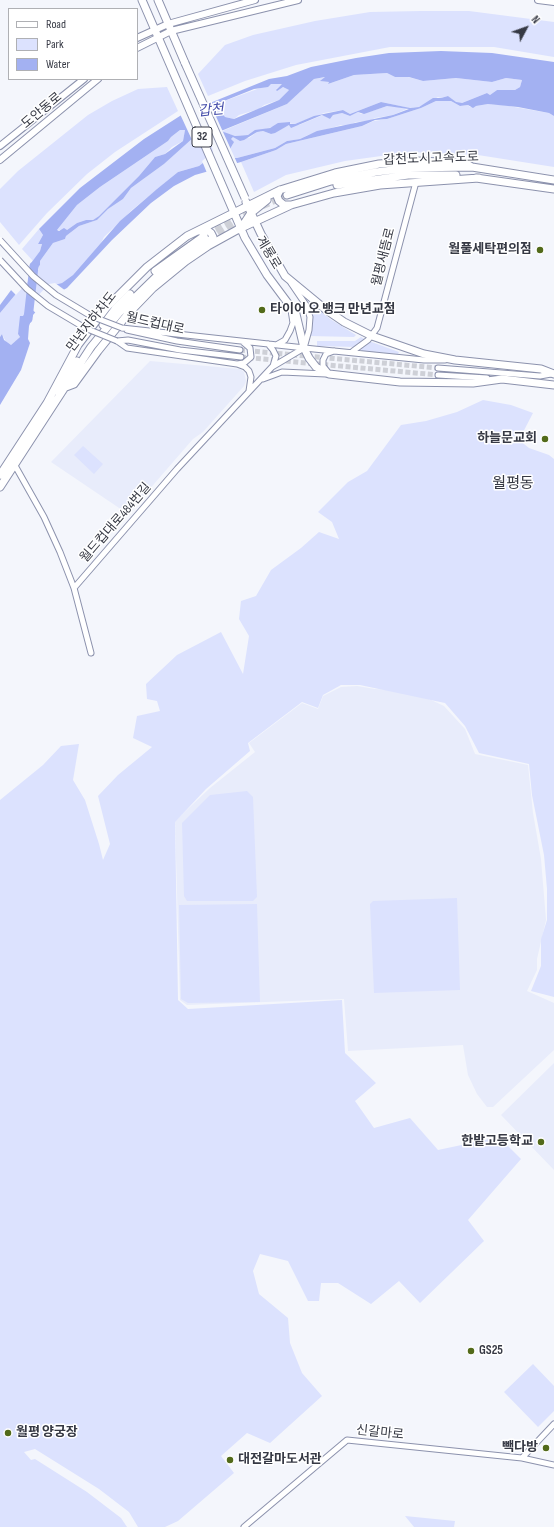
<!DOCTYPE html>
<meta charset="utf-8">
<style>
body{margin:0}
#map{position:relative;width:554px;height:1527px;overflow:hidden;background:#f4f6fc;font-family:"Sofia Sans Condensed",sans-serif}
canvas{display:block}
.legend{position:absolute;left:8px;top:8px;width:130px;height:72px;box-sizing:border-box;background:#fff;border:1px solid #afb0b4;margin:0;padding:5px 7px;list-style:none;font-size:12px;color:#363944}
.legend li{display:flex;align-items:center;gap:8px;height:20px}
.legend b{width:20px;border:1px solid #afb0b4}
.north{position:absolute;left:506px;top:8px;width:40px;height:40px;-webkit-text-stroke:3px #fff;paint-order:stroke;rotate:49deg;font-size:11px;font-weight:700;line-height:16px;text-align:center;color:#363944}
.north::after{content:'';display:block;margin:auto;width:14px;height:18px;background:#363944;clip-path:polygon(50% 0,100% 100%,50% 72%,0 100%)}
</style>
<div id="map">
<canvas width="554" height="1527"></canvas>
<ul class="legend">
<li><b style="height:5px;background:#fff"></b>Road</li>
<li><b style="height:11px;background:#dce2fe"></b>Park</li>
<li><b style="height:11px;background:#a3b1f2"></b>Water</li>
</ul>
<div class="north">N</div>
</div>
<script>
const ctx = document.querySelector('canvas').getContext('2d');
ctx.lineJoin = 'round';
function fill(path, color) { ctx.fillStyle = color; ctx.fill(path, 'evenodd'); }
const toPath = rows => new Path2D(rows.map(r => 'M' + r).join(''));
function strokePath(path, color, width, dash) { ctx.strokeStyle = color; ctx.lineWidth = width; ctx.lineCap = dash ? 'butt' : 'round'; ctx.setLineDash(dash || []); ctx.stroke(path); }
function label(font, color, halo, rows, align = 'center') {
  ctx.font = font + ' "Sofia Sans Condensed","Noto Sans KR",sans-serif'; ctx.lineWidth = 3; ctx.setLineDash([]); ctx.textBaseline = 'middle'; ctx.strokeStyle = halo; ctx.fillStyle = color; for (const [text, x, y, turn = 0] of rows) {
    ctx.save(); ctx.translate(x, y); ctx.rotate((+turn || 0) * Math.PI / 180); ctx.textAlign = isNaN(turn) ? turn : align; if (halo) ctx.strokeText(text, 0, 0); ctx.fillText(text, 0, 0); ctx.restore();
  }
}
const built = toPath([
 [150,361,240,369,244,372,246,381,244,386,203,432,193,439,128,514,51,462],
 [357,686,375,689,412,691,444,706,465,729,475,754,528,765,533,813,541,859,546,920,537,959,537,970,527,991,554,1003,554,1050,493,1107,487,1107,477,1094,468,1075,463,1045,348,1051,344,999,187,1005,180,1000,175,821,210,788,255,752,249,743,302,703,318,709,323,696,341,687],
 [554,1063,554,1170,501,1115]
]);
const green = toPath([
 [421,11,469,11,554,22,554,57,494,47,390,47,296,65,245,81,208,96,198,74,225,45,253,35,315,21,370,12],
 [387,73,395,77,408,77,423,81,456,78,492,82,506,78,522,80,520,87,515,90,497,90,490,95,487,93,462,103,456,103,448,96,441,98,438,97,419,107,409,108,381,102,350,114,343,110,324,113,295,124,284,123,248,135,235,136,220,132,287,104,314,79,326,77,321,81,329,82,328,84,354,75],
 [271,84,283,84,276,89,283,87,289,90,279,100,264,105,259,109,239,115,234,119,225,117,215,112,215,109,219,103],
 [167,87,178,111,115,152,87,174,47,213,19,245,0,222,0,189,18,171,88,115,112,101,138,89],
 [436,101,451,101,460,106,468,105,470,107,488,104,503,105,549,113,554,116,554,167,478,155,410,152,345,161,286,175,254,192,241,162,276,150,286,144,362,126,374,121,387,119,421,108],
 [387,106,409,108,393,115,375,118,369,121,356,122,347,126,341,125,308,135,300,139,287,141,275,148,237,158,232,158,229,151,233,144,231,139,233,137,249,138,257,132,263,131,271,134,289,125,299,125,323,115,330,119,333,115,342,113,350,116,358,112,361,114,372,111],
 [180,130,185,130,183,141,172,147,165,154,155,157,139,176,99,216,93,220,86,220,77,223,67,230,57,230,77,205,100,187,168,141,171,137],
 [208,135,213,141,216,152,199,166,178,172,132,210,104,237,101,243,73,275,62,283,50,286,23,316,18,334,20,337,11,345,7,344,2,334,0,337,0,313,40,265,40,261,53,243,65,239,66,236,79,226,97,220,108,209,123,199,131,188,164,164,189,140,195,136],
 [39,229,43,235,38,244,42,244,40,251,33,261,22,249],
 [310,303,330,319,356,335,354,337,309,336,312,316,309,305],
 [361,337,366,340,356,347,317,346,317,341,355,341],
 [369,341,399,352,398,354,362,351,361,349],
 [483,400,511,405,533,413,519,440,529,448,549,455,554,459,554,997,531,991,541,966,541,939,547,920,547,889,544,855,532,795,529,764,479,753,465,726,445,703,360,685,341,685,323,695,318,708,302,702,248,743,250,751,206,789,175,822,178,1000,188,1009,342,1000,345,1053,376,1083,355,1101,374,1128,410,1118,438,1150,499,1137,521,1159,468,1220,484,1241,420,1303,399,1281,371,1304,338,1283,321,1283,319,1301,308,1301,288,1261,260,1254,253,1271,259,1294,288,1318,290,1343,302,1373,322,1396,270,1443,247,1433,221,1456,234,1473,178,1521,165,1527,138,1527,129,1512,99,1489,35,1449,24,1452,31,1460,35,1459,87,1492,121,1518,127,1527,0,1527,0,800,43,765,61,746,79,744,73,780,85,800,99,844,103,860,110,844,98,796,118,775,152,747,133,738,137,716,160,711,157,701,147,699,146,684,177,655,221,632,243,674,249,636,239,619,241,601,256,596,271,570,301,548,319,532,339,539,332,522,318,512,348,482,367,471,401,425,426,421,457,412],
 [83,446,103,464,94,474,74,455],
 [247,791,253,797,257,897,253,901,187,901,184,896,182,823,210,795],
 [457,898,460,990,374,993,370,904,373,901],
 [257,904,260,1002,188,1003,181,999,179,905],
 [533,1364,554,1386,554,1411,538,1427,504,1392],
 [405,1516,455,1521,454,1527,414,1527]
]);
const water = toPath([
 [441,51,492,53,554,62,554,116,549,113,518,107,488,104,476,106,473,108,468,105,460,106,451,101,436,101,421,108,387,119,375,120,362,126,286,144,276,150,241,162,195,175,174,186,151,203,112,240,67,288,47,299,33,315,29,326,28,339,30,343,21,370,0,405,0,337,2,334,4,340,11,345,20,337,18,334,20,316,23,316,27,309,50,286,62,283,73,275,120,221,157,189,178,172,199,166,216,153,213,141,208,135,195,136,164,164,131,188,123,199,108,209,97,220,79,226,66,236,65,239,53,243,40,261,40,265,0,313,0,305,40,251,42,244,38,244,43,235,39,229,80,188,144,139,183,114,269,79,287,76,311,67,356,58,389,53],
 [387,73,395,77,409,77,423,81,456,78,492,82,506,78,522,80,520,87,515,90,497,90,490,95,487,93,462,103,456,102,448,96,441,98,433,98,419,107,410,108,381,102,350,114,343,110,314,116,295,124,290,124,290,122,278,123,270,128,255,130,248,135,235,136,221,131,287,104,314,79,325,77,320,81,329,82,328,84,354,75],
 [271,84,282,84,276,90,277,91,283,87,289,90,279,100,234,119,225,117,221,112,215,112,215,109,219,103,254,89,268,87],
 [387,106,409,109,393,115,317,131,300,139,287,141,275,148,237,158,232,158,229,151,234,142,231,139,233,137,240,141,244,140,257,132,263,131,271,134,275,133,289,125,291,128,322,115,330,119,333,115,342,113,350,116,358,112,364,114],
 [180,130,185,130,183,141,165,154,155,157,139,176,99,216,93,220,86,220,77,223,67,230,64,228,59,231,57,230,77,205,100,187,168,141,171,137]
]);
const pier = toPath([
 [209,101,238,165,207,173,202,161,213,152,211,142,207,137,195,138,192,140,180,114],
 [30,261,39,269,16,295,10,289],
 [55,283,66,291,48,301,37,314,28,306,49,284]
]);
const river = toPath([
 [28,319,34,266]
]);
const tertiaryTunnel = toPath([
 [240,350,438,368],
 [241,357,438,375]
]);
const primaryTunnel = toPath([
 [206,234,257,208,287,195],
 [209,239,243,220]
]);
const tertiary = toPath([
 [122,328,314,349,424,360,445,360],
 [127,330,177,341,240,350],
 [117,341,127,348,237,364,244,363,251,357,250,348,243,342],
 [117,341,128,340,180,350,241,357],
 [268,344,273,350,276,356,273,366],
 [278,344,285,340,290,331,293,323,291,310],
 [353,351,368,340,377,328,416,182],
 [237,364,245,367,249,371,251,377,249,391],
 [438,368,540,376,551,374],
 [327,371,323,366,323,360,326,354,334,351],
 [438,375,487,378],
 [263,379,282,372,326,374],
 [13,462,44,517,60,552,74,588,91,653],
 [74,588,177,469,272,367,304,348,309,330,310,317,306,305,291,283],
 [522,1458,554,1424],
 [244,1527,347,1440,522,1458,554,1465]
]);
const secondary = toPath([
 [538,0,554,2],
 [137,38,168,24,255,0],
 [137,48,171,31,298,0],
 [0,146,84,79],
 [0,160,98,79]
]);
const primary = toPath([
 [142,0,245,238,267,275,296,314,304,348,309,358,316,367,329,374,400,382,473,383,502,379,554,385],
 [158,0,185,63],
 [476,178,554,189],
 [337,185,408,175,456,175],
 [280,190,277,196,279,201,284,205,291,205],
 [287,195,331,181,376,172,409,168,472,167,554,180],
 [246,202,261,234,285,276,325,309,344,322,372,336,424,354,455,360,541,369,554,374],
 [241,228,251,213,267,200],
 [199,231,207,230,211,233,213,237,208,245],
 [155,271,204,236],
 [103,325,115,309,130,294],
 [66,387,74,384,98,351,127,315,153,288,186,261,208,246,237,230,291,205,334,193,380,185,479,178],
 [57,391,77,361],
 [0,475,47,403,78,345,107,307,147,267,187,236,280,190,335,173,379,164,417,161,465,163,472,167],
 [0,487,91,347,119,313,159,274,207,240]
]);
const tertiaryBridge = toPath([
 [0,240,33,276,56,295,91,316,122,328],
 [0,260,27,289,48,306,85,328,117,341]
]);
const primaryBridge = toPath([
 [185,63,245,198]
]);
const markers = [
 [540,250,4,"#526a1a"],
 [262,310,4,"#526a1a"],
 [545,439,4,"#526a1a"],
 [541,1142,4,"#526a1a"],
 [471,1351,4,"#526a1a"],
 [8,1433,4,"#526a1a"],
 [546,1448,4,"#526a1a"],
 [230,1460,4,"#526a1a"]
];
const shields = [
 [202,137,20]
];
const shieldNames = [
 ["32",202,137]
];
const streetNames = [
 ["도안동로",42,111,-40],
 ["갑천도시고속도로",431,159,-2],
 ["계룡로",268,253,59],
 ["월평새뜸로",384,257,-76],
 ["만년지하차도",92,322,-52],
 ["월드컵대로",155,324,13],
 ["월드컵대로484번길",116,523,-49],
 ["신갈마로",380,1433,6]
];
const poiNames = [
 ["월풀세탁편의점",532,250],
 ["타이어 오 뱅크 만년교점",270,310,"left"],
 ["하늘문교회",537,439],
 ["한밭고등학교",533,1142],
 ["GS25",479,1351,"left"],
 ["월평 양궁장",16,1433,"left"],
 ["빽다방",538,1448],
 ["대전갈마도서관",238,1460,"left"]
];
const waterNames = [
 ["갑천",211,111,-6]
];
const quarterNames = [
 ["월평동",513,484]
];
fill(built, '#e8ecfb');
fill(green, '#dce2fe');
fill(water, '#a3b1f2');
fill(pier, '#f4f6fc');
strokePath(river, '#a3b1f2', 9);
strokePath(tertiaryTunnel, '#ced0d7', 5, [5, 2.5]);
strokePath(primaryTunnel, '#ced0d7', 7, [7, 3.5]);
strokePath(tertiary, '#8c92ad', 7);
strokePath(secondary, '#8c92ad', 8);
strokePath(primary, '#8c92ad', 9);
strokePath(tertiary, '#fff', 5);
strokePath(secondary, '#fff', 6);
strokePath(primary, '#fff', 7);
strokePath(tertiaryBridge, '#8c92ad', 7, []);
strokePath(primaryBridge, '#8c92ad', 9, []);
strokePath(tertiaryBridge, '#fff', 5);
strokePath(primaryBridge, '#fff', 7);
for (const [x, y, r, color] of markers) { const dot = new Path2D(); dot.arc(x, y, r, 0, 2 * Math.PI); ctx.fillStyle = color; ctx.fill(dot); strokePath(dot, '#fff', 1.5); }
for (const [x, y, w] of shields) { const box = new Path2D(); box.roundRect(x - w / 2, y - 10, w, 20, 3); ctx.fillStyle = '#fff'; ctx.fill(box); strokePath(box, '#363944', 1); }
label('bold 12px', '#363944', null, shieldNames);
label('13px', '#363944', '#fff', streetNames);
label('bold 13px', '#363944', '#fff', poiNames, 'right');
label('italic 14px', '#424ba9', '#fff', waterNames);
label('15px', '#363944', '#fff', quarterNames);
</script>
